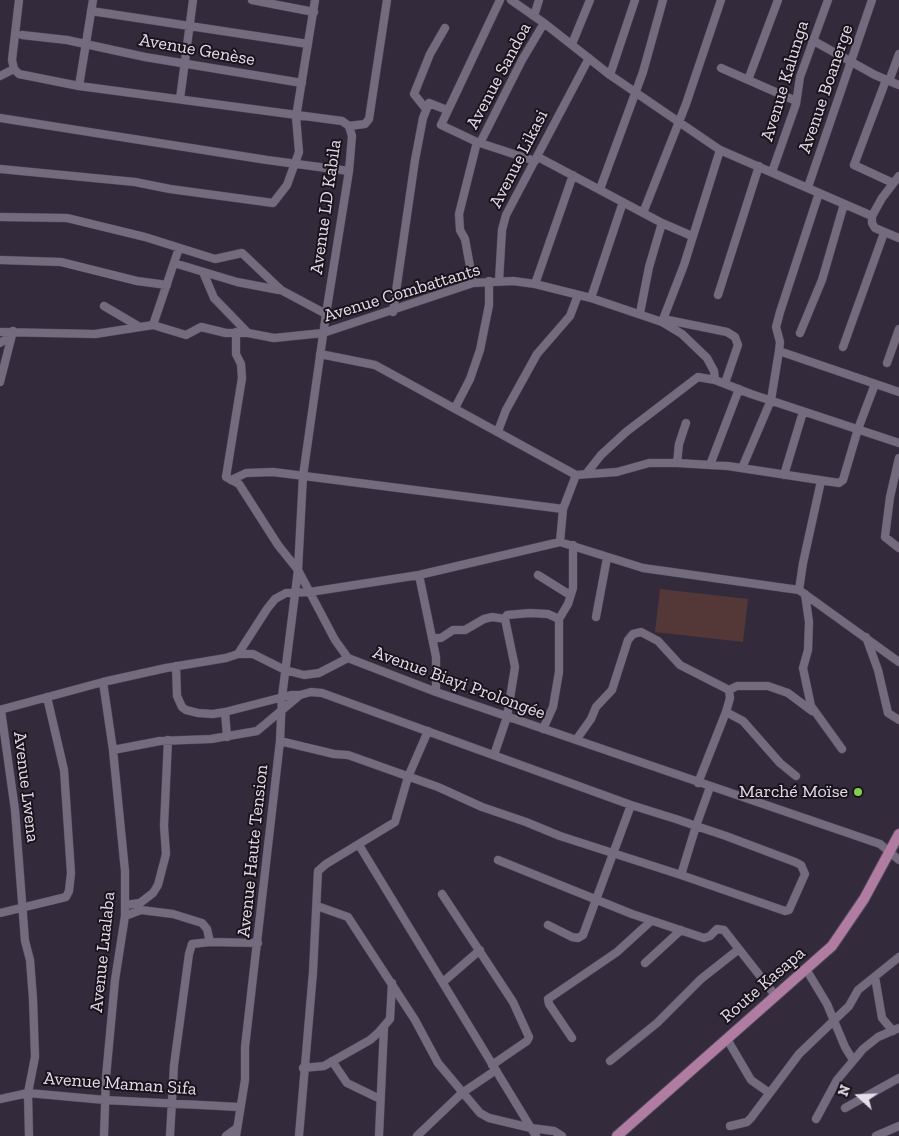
<!DOCTYPE html>
<meta charset="utf-8">
<style>
body{margin:0}
#map{position:relative;width:899px;height:1136px;overflow:hidden;background:#332a3b;font-family:"Zilla Slab",serif}
canvas{display:block}
.north{position:absolute;left:834px;top:1071px;width:50px;height:50px;-webkit-text-stroke:4px #19141c;paint-order:stroke;rotate:290deg;font-size:14px;font-weight:700;line-height:20px;text-align:center;color:#e3dde9}
.north::after{content:'';display:block;margin:auto;width:18px;height:22px;background:#e3dde9;clip-path:polygon(50% 0,100% 100%,50% 72%,0 100%)}
</style>
<div id="map">
<canvas width="899" height="1136"></canvas>
<div class="north">N</div>
</div>
<script>
const ctx = document.querySelector('canvas').getContext('2d');
ctx.lineJoin = 'round';
function fill(path, color) { ctx.fillStyle = color; ctx.fill(path, 'evenodd'); }
const toPath = rows => new Path2D(rows.map(r => 'M' + r).join(''));
function strokePath(path, color, width, dash) { ctx.strokeStyle = color; ctx.lineWidth = width; ctx.lineCap = dash ? 'butt' : 'round'; ctx.setLineDash(dash || []); ctx.stroke(path); }
function label(font, color, halo, rows, align = 'center') {
  ctx.font = font + ' "Zilla Slab",serif'; ctx.lineWidth = 4; ctx.setLineDash([]); ctx.textBaseline = 'middle'; ctx.strokeStyle = halo; ctx.fillStyle = color; for (const [text, x, y, turn = 0] of rows) {
    ctx.save(); ctx.translate(x, y); ctx.rotate((+turn || 0) * Math.PI / 180); ctx.textAlign = isNaN(turn) ? turn : align; if (halo) ctx.strokeText(text, 0, 0); ctx.fillText(text, 0, 0); ctx.restore();
  }
}
const green = toPath([
 [660,589,748,599,743,642,655,632]
]);
const minor = toPath([
 [19,0,12,60,14,69,19,74,79,86,342,121,349,126,352,136,349,171,326,314,303,476,298,570,335,640,348,658,436,692,880,844,899,860],
 [252,0,314,12],
 [500,0,441,125,477,142,535,161],
 [511,0,544,23,610,75,720,150,872,216,872,223,875,228,899,238],
 [91,11,308,44],
 [534,16,539,0],
 [22,35,67,40,145,57,302,83],
 [812,40,875,75,899,85],
 [572,44,590,0],
 [721,68,796,101],
 [610,75,635,0],
 [0,76,14,69],
 [748,80,778,0],
 [886,80,854,165,893,183],
 [889,81,899,54],
 [79,86,93,0],
 [180,99,193,0],
 [426,109,414,94,430,54,445,28],
 [0,118,267,160,349,171],
 [349,126,365,124,369,119,387,0],
 [480,143,522,60,544,23],
 [538,157,662,223,692,236],
 [0,169,135,182,170,189,273,203,287,185,299,152,296,117,315,0],
 [772,172,796,104,800,77,828,0],
 [808,187,872,0],
 [600,189,643,72,663,0],
 [643,213,686,104,721,0],
 [872,216,882,198,899,176],
 [0,217,67,218,145,237,215,259,242,253,281,290,326,314],
 [0,260,61,262,137,281,167,285],
 [174,263,237,282,279,290],
 [203,272,214,298,248,333],
 [499,281,502,230,506,215,589,58],
 [473,283,465,239,460,230,459,214,477,142],
 [535,284,573,175],
 [718,295,759,166],
 [591,298,623,202],
 [104,306,138,326],
 [393,312,415,160,423,118,429,103,447,110],
 [640,313,649,267,662,223],
 [663,319,727,332,735,337,738,345,725,383],
 [662,322,684,265,720,150],
 [153,325,179,248],
 [0,332,95,334,153,325,186,335,201,327,226,333,248,333,274,338,323,333,473,283,513,281,535,284,591,298,662,322,682,334,707,358,714,371,715,380,751,394,899,443],
 [800,333,822,280,844,204],
 [0,343,11,336],
 [843,347,884,233],
 [779,351,899,392],
 [320,354,375,365,576,475,617,472,649,463,677,463,728,466,839,483,843,480,858,429,875,384],
 [887,363,899,329],
 [0,382,13,331],
 [455,408,470,379,480,350,489,305,489,281],
 [498,431,506,410,537,354,570,316,578,295],
 [899,458,890,497,885,537,899,548],
 [677,463,679,444,686,423],
 [710,465,739,389],
 [742,468,771,400,779,351,780,342,776,327,780,312,819,193],
 [586,474,601,455,626,432,698,377,715,380],
 [784,475,803,412],
 [231,480,246,473,273,472,563,509],
 [560,542,563,509,576,475],
 [419,575,436,657,436,692],
 [538,575,570,595],
 [799,590,803,563,821,481],
 [805,594,809,622,808,650,803,668,811,706,842,749],
 [596,617,607,558],
 [866,637,878,670,888,713,899,720],
 [432,638,441,638,453,630,465,630,484,619,492,617,505,619],
 [238,654,267,609,275,599,286,593,310,592,419,575,560,542,643,568,799,590,899,662],
 [176,666,177,696,182,707,186,710,198,713,213,714,225,712],
 [103,682,113,750,125,871,125,916,115,980,106,1077,104,1136],
 [729,690,737,686,768,686,788,693,812,711],
 [0,710,103,682,166,668,226,658,238,654,253,654,285,670,304,675,319,673,348,658],
 [1,710,15,810,25,941,30,960,33,999,35,1057,28,1093,29,1136],
 [726,712,743,721,780,763,796,776],
 [543,729,553,707,559,672,559,619,568,604,573,588,573,545],
 [227,737,225,712,291,695,300,695],
 [576,740,591,719,596,707,612,690,628,640,633,634,641,632,658,641,680,665,729,690,730,698,726,712,698,783],
 [280,741,334,754,348,755,438,787,482,807,526,822,560,836,681,875],
 [113,750,160,741,211,739,257,731,300,695,311,692,322,693,631,805,679,820,696,826,726,836,795,862,801,865,805,874,789,910,785,911,681,875,696,826,710,787],
 [494,755,507,717,515,667,505,619,507,615,530,613,548,614,559,619],
 [359,845,531,1128,554,1131,562,1136],
 [498,860,632,914,704,938,710,936,717,929,724,930,775,995],
 [442,894,513,1002,529,1037,527,1041,492,1065],
 [125,905,140,903,153,893,158,885,166,854,164,826,168,740],
 [317,906,348,917,415,1020,438,1063,480,1113,489,1118,531,1128,536,1136],
 [0,913,66,897,69,891,71,873,64,770,47,697],
 [125,916,141,910,173,914,202,923,207,929,210,942,258,943],
 [548,925,572,937,578,938,583,935,631,805],
 [645,963,681,930],
 [806,969,827,1004,845,1047,853,1060],
 [875,977,882,1018,893,1031],
 [443,982,480,950],
 [572,1038,549,1004,548,999,617,952,651,921],
 [727,1039,751,1080,768,1092],
 [332,1061,347,1083,380,1099],
 [610,1061,657,1023,701,979,739,949],
 [303,1068,324,1066,370,1040,378,1033,390,1019,392,983],
 [0,1099,28,1093,105,1100,239,1107],
 [845,1108,899,1078],
 [816,1119,837,1080,863,1049,878,1037,899,1028],
 [730,1126,747,1122,751,1118,799,1054,849,1006,858,990,899,957],
 [170,1136,174,1065,189,954,192,944,210,942],
 [226,1136,237,1128],
 [236,1136,245,1080,245,1047,280,741,282,697,298,570,278,545,239,484,226,477,242,378,241,364,236,354,236,332],
 [299,1136,313,972,318,871,326,864,395,822,408,777,428,731],
 [379,1136,384,1027],
 [417,1136,462,1093,496,1070],
 [876,1136,899,1126]
]);
const major = toPath([
 [617,1136,832,946,864,899,899,834]
]);
const markers = [
 [858,792,5,"#81d050"]
];
const streetNames = [
 ["Avenue Genèse",197,50,10],
 ["Avenue Sandoa",499,76,-62],
 ["Avenue Kalunga",785,81,-73],
 ["Avenue Boanerge",826,89,-71],
 ["Avenue Likasi",519,159,-63],
 ["Avenue LD Kabila",326,207,-82],
 ["Avenue Combattants",402,293,-17],
 ["Avenue Biayi Prolongée",459,683,20],
 ["Avenue Lwena",26,787,83],
 ["Avenue Haute Tension",253,851,-84],
 ["Avenue Lualaba",103,952,-84],
 ["Route Kasapa",763,985,-41],
 ["Avenue Maman Sifa",120,1084,4]
];
const poiNames = [
 ["Marché Moïse",848,792]
];
fill(green, '#543838');
strokePath(minor, '#4f4756', 9);
strokePath(major, '#4f4756', 12);
strokePath(minor, '#756b7f', 8);
strokePath(major, '#b07ca1', 10);
for (const [x, y, r, color] of markers) { const dot = new Path2D(); dot.arc(x, y, r, 0, 2 * Math.PI); ctx.fillStyle = color; ctx.fill(dot); strokePath(dot, '#19141c', 2); }
label('18px', '#e3dde9', '#19141c', streetNames);
label('18px', '#e3dde9', '#19141c', poiNames, 'right');
</script>
